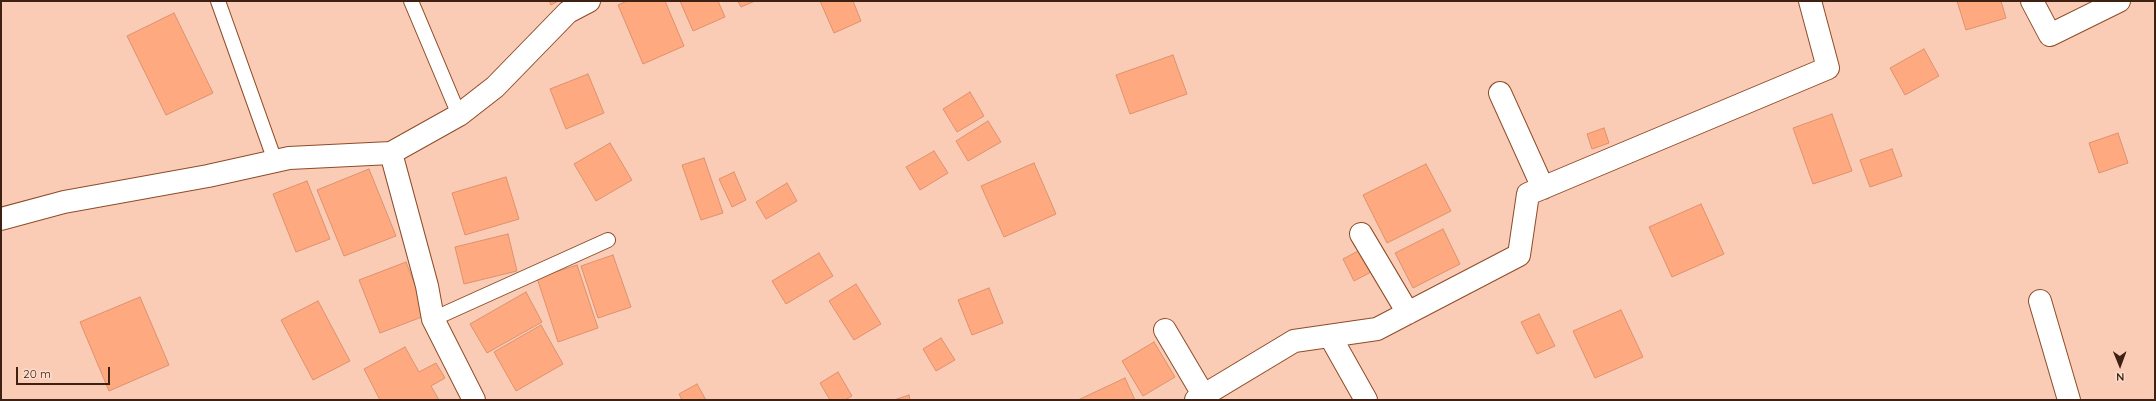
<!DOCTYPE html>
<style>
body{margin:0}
#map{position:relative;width:2156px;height:401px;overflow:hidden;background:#fbccb5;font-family:Quicksand,sans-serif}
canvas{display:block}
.frame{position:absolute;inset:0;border:2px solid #3e2112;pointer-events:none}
.north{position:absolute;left:2100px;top:345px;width:40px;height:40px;-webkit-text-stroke:3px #fdddce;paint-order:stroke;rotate:179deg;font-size:11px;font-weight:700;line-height:16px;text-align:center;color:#3e2112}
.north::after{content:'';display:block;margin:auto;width:14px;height:18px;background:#3e2112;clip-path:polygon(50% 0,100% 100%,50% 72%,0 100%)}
.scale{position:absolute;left:16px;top:367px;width:94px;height:18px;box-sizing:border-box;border:2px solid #3e2112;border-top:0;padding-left:5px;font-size:12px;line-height:14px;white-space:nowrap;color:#3e2112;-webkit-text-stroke:3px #fdddce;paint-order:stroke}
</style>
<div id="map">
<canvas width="2156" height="401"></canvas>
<div class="frame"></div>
<div class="north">N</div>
<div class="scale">20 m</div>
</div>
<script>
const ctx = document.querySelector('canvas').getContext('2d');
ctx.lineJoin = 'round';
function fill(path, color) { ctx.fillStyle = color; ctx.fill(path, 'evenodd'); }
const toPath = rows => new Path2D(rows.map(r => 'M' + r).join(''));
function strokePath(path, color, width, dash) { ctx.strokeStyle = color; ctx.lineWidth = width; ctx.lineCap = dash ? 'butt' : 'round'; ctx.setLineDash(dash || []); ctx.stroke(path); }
const building = toPath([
 [549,1,558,1,551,5,549,1],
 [627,1,665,1,684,46,643,64,618,5,627,1],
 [680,1,718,1,725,17,693,31,680,1],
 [738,1,755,1,741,7,738,1],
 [820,1,853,1,861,21,834,33,820,1],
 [1957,1,2001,1,2006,18,1966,30,1957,1],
 [174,13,213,93,166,115,127,36,174,13],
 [1924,49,1939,76,1905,95,1890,68,1924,49],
 [1173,55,1187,94,1130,114,1116,75,1173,55],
 [588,74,604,113,566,129,550,89,588,74],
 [970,92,984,116,957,132,943,109,970,92],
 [1832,114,1852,171,1813,184,1793,128,1832,114],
 [988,121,1001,142,968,161,956,141,988,121],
 [1604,128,1609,143,1592,149,1587,134,1604,128],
 [2118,133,2128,163,2099,173,2089,143,2118,133],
 [610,143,632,180,596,201,574,164,610,143],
 [1892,149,1902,176,1870,187,1860,160,1892,149],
 [934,151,948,173,920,190,906,167,934,151],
 [704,158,723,213,701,220,682,165,704,158],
 [1034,163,1056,214,1004,237,981,186,1034,163],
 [1426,164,1451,211,1387,243,1363,195,1426,164],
 [369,169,396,236,344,256,317,190,369,169],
 [734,172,746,200,732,207,719,179,734,172],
 [506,177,519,219,465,235,452,193,506,177],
 [307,181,330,239,296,252,273,194,307,181],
 [787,183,797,201,766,219,756,202,787,183],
 [1701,204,1724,254,1672,277,1649,227,1701,204],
 [1443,229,1460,264,1413,288,1395,253,1443,229],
 [508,234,517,271,464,284,455,247,508,234],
 [1360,250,1371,272,1354,281,1343,259,1360,250],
 [819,253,833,276,786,304,772,281,819,253],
 [613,255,631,307,598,318,581,266,613,255],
 [406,262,427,315,380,333,359,280,406,262],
 [577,265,598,328,558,342,537,278,577,265],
 [856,284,881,324,854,340,829,301,856,284],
 [989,288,1003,323,972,335,958,300,989,288],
 [526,292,542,322,487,353,470,324,526,292],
 [140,297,169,365,109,391,80,322,140,297],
 [318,301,350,361,313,380,281,320,318,301],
 [1621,310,1643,357,1595,378,1573,331,1621,310],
 [1539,314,1555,346,1537,354,1521,322,1539,314],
 [541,325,563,364,516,391,494,352,541,325],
 [941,338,955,360,936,371,923,349,941,338],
 [1154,342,1175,377,1143,396,1122,361,1154,342],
 [405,347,419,372,436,363,445,378,431,386,439,400,380,400,364,369,405,347],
 [838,372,852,396,845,400,830,400,820,383,838,372],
 [1125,378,1135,400,1078,400,1125,378],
 [697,384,706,400,682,400,679,394,697,384],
 [909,395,910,400,894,400,909,395]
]);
const service = toPath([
 [218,1,275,161],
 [411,1,459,115],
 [433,319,608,240]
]);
const minor = toPath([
 [2032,1,2050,35,2119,1],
 [1500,93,1543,188],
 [1,219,64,202,208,176,289,158,391,153],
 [1361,234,1408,313],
 [2040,301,2069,400],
 [1165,330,1204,396],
 [1330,336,1366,400],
 [474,400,433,319,427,286,391,153,459,115,495,87,568,12,589,1],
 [1196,400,1294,341,1377,329,1519,255,1528,194,1828,68,1810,1]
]);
fill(building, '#fea97f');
strokePath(building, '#dc926e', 1);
strokePath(service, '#8e4c28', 16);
strokePath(minor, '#8e4c28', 24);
strokePath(service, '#fff', 14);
strokePath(minor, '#fff', 22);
</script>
